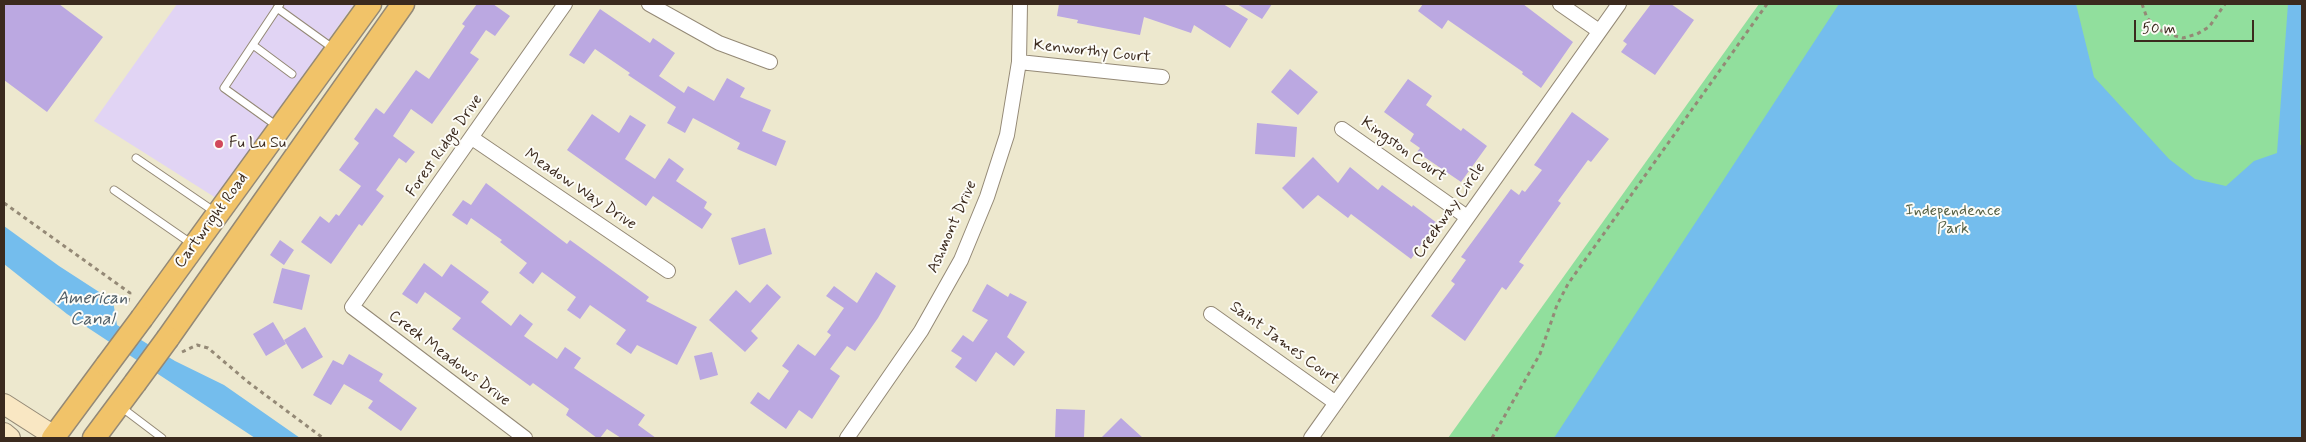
<!DOCTYPE html>
<style>
body{margin:0}
#map{position:relative;width:2306px;height:442px;overflow:hidden;background:#ede8ce;font-family:Mynerve,sans-serif}
canvas{display:block}
.frame{position:absolute;inset:0;border:5px solid #3b2a1e;pointer-events:none}
.scale{position:absolute;left:2134px;top:20px;width:120px;height:22px;box-sizing:border-box;border:2px solid #3b2a1e;border-top:0;padding-left:6px;font-size:15px;line-height:18px;white-space:nowrap;color:#3b2a1e;-webkit-text-stroke:4px #fdfcf7;paint-order:stroke}
</style>
<div id="map">
<canvas width="2306" height="442"></canvas>
<div class="frame"></div>
<div class="scale">50 m</div>
</div>
<script>
const ctx = document.querySelector('canvas').getContext('2d');
ctx.lineJoin = 'round';
function fill(path, color) { ctx.fillStyle = color; ctx.fill(path, 'evenodd'); }
const toPath = rows => new Path2D(rows.map(r => 'M' + r).join(''));
function strokePath(path, color, width, dash) { ctx.strokeStyle = color; ctx.lineWidth = width; ctx.lineCap = dash ? 'butt' : 'round'; ctx.setLineDash(dash || []); ctx.stroke(path); }
function label(font, color, halo, rows, align = 'center') {
  ctx.font = font + ' Mynerve,sans-serif'; ctx.lineWidth = 4; ctx.setLineDash([]); ctx.textBaseline = 'middle'; ctx.strokeStyle = halo; ctx.fillStyle = color; for (const [text, x, y, turn = 0] of rows) {
    ctx.save(); ctx.translate(x, y); ctx.rotate((+turn || 0) * Math.PI / 180); ctx.textAlign = isNaN(turn) ? turn : align; if (halo) ctx.strokeText(text, 0, 0); ctx.fillText(text, 0, 0); ctx.restore();
  }
}
const built = toPath([
 [177,4,354,4,216,198,94,121]
]);
const green = toPath([
 [1759,4,2302,4,2302,438,1448,438]
]);
const water = toPath([
 [1839,4,2076,4,2094,77,2169,159,2195,179,2226,186,2254,161,2277,153,2288,4,2302,4,2300,145,2302,145,2302,438,1554,438],
 [4,226,59,266,113,301,117,325,175,361,224,385,300,438,255,438,67,314,4,264]
]);
const building = toPath([
 [4,4,59,4,103,37,47,112,4,80],
 [477,4,493,4,510,16,495,36,486,30,470,53,479,59,432,124,411,109,393,136,415,152,406,163,399,158,376,190,384,196,362,226,359,224,331,264,301,242,320,216,329,223,336,214,339,216,361,186,339,170,359,143,354,139,376,108,384,114,416,70,429,79,465,26,462,24],
 [1059,4,1223,4,1248,19,1230,48,1194,25,1191,33,1144,17,1140,35,1077,23,1078,20,1057,16],
 [1237,4,1272,4,1262,19],
 [1423,4,1523,4,1573,42,1541,88,1522,74,1523,72,1448,20,1442,29,1418,11],
 [1651,4,1671,4,1694,20,1655,75,1621,52,1627,44,1623,41],
 [600,9,650,43,653,38,675,53,659,76,684,93,688,86,714,101,727,78,745,88,740,97,771,110,762,131,786,141,776,166,737,149,740,143,693,118,685,133,667,123,676,107,628,75,630,73,595,49,584,64,569,55],
 [1290,69,1318,92,1298,115,1271,92],
 [1408,79,1432,96,1426,105,1461,131,1463,128,1487,146,1461,182,1417,152,1420,148,1410,141,1414,134,1384,112],
 [1572,112,1609,139,1591,162,1588,160,1558,201,1561,203,1519,262,1524,265,1506,290,1502,287,1465,341,1431,316,1455,284,1451,281,1466,260,1461,257,1511,189,1519,195,1522,190,1525,192,1542,170,1534,165],
 [592,114,619,133,630,115,646,125,625,159,655,179,669,158,684,169,676,181,707,202,704,208,712,214,702,229,653,196,646,206,567,150],
 [1257,123,1297,127,1295,157,1255,154],
 [1313,157,1338,183,1350,167,1378,190,1382,185,1412,207,1413,205,1437,223,1411,259,1351,214,1348,218,1318,195,1303,209,1282,188],
 [486,183,567,244,570,240,649,297,646,301,697,327,677,365,637,345,631,354,616,344,626,330,590,305,580,319,567,310,576,297,542,272,533,284,519,273,527,263,500,242,502,240,471,218,467,225,452,215,463,200,471,205],
 [765,228,772,254,739,265,731,238],
 [280,240,294,250,284,265,270,255],
 [424,263,442,277,451,264,489,292,481,302,511,326,520,314,533,324,524,336,557,359,565,347,581,358,574,368,645,415,638,425,656,438,621,438,607,429,600,438,597,438,566,415,569,409,533,383,530,386,452,329,461,318,425,292,417,304,402,294],
 [282,268,310,275,302,310,273,303],
 [876,272,896,286,878,318,855,351,847,346,830,369,840,376,812,419,799,410,786,429,750,403,758,392,769,400,789,371,782,366,798,344,815,356,831,335,827,332,844,308,826,296,834,286,857,303],
 [767,284,781,297,751,331,758,338,745,352,709,320,736,290,750,303],
 [987,284,1008,297,1010,293,1027,302,1007,337,1025,352,1014,366,996,352,976,382,955,367,962,358,951,351,963,335,973,342,988,320,972,311],
 [273,322,286,344,266,356,253,334],
 [305,327,323,357,302,369,284,340],
 [712,352,718,375,700,380,694,356],
 [349,354,383,374,379,381,417,408,401,431,368,408,373,401,344,384,331,405,313,395,333,360,343,365],
 [1056,409,1085,410,1084,438,1055,438],
 [1121,418,1143,438,1101,438]
]);
const path = toPath([
 [2142,4,2147,18,2164,33,2183,38,2197,34,2209,27,2225,4],
 [4,203,130,293,127,305],
 [182,352,197,345,208,348,248,382,323,438],
 [1492,438,1540,354,1557,305,1568,284,1767,4]
]);
const lane = toPath([
 [277,8,334,49],
 [253,45,292,74],
 [277,126,224,88,280,4],
 [136,158,215,212],
 [114,190,192,244],
 [121,407,162,438]
]);
const street = toPath([
 [649,4,719,43,770,62],
 [1560,4,1599,31],
 [1019,62,1162,77],
 [1342,129,1467,217],
 [472,138,668,271],
 [1211,314,1336,403],
 [525,438,352,307,565,4],
 [847,438,921,331,961,260,987,197,1007,135,1019,62,1020,4],
 [1311,438,1619,4]
]);
const secondary = toPath([
 [4,404,57,438],
 [4,433,10,438]
]);
const primary = toPath([
 [142,318,370,4],
 [168,338,403,4],
 [53,438,107,365],
 [94,438,135,383]
]);
const primaryBridge = toPath([
 [107,365,142,318],
 [135,383,168,338]
]);
const markers = [
 [219,144,5,"#d1495b"]
];
const streetNames = [
 ["Kenworthy Court",1092,52,6],
 ["Forest Ridge Drive",445,146,-55],
 ["Kingston Court",1403,150,35],
 ["Meadow Way Drive",580,190,34],
 ["Creekway Circle",1450,211,-55],
 ["Cartwright Road",212,221,-54],
 ["Ashmont Drive",953,227,-66],
 ["Saint James Court",1284,344,36],
 ["Creek Meadows Drive",449,359,37]
];
const poiNames = [
 ["Fu Lu Su",229,144]
];
const parkNames = [
 ["Independence",1953,212],
 ["Park",1953,230]
];
const waterNames = [
 ["American",92,299],
 ["Canal",92,320]
];
fill(built, '#e1d4f4');
fill(green, '#91df9d');
fill(water, '#74bded');
fill(building, '#bba8e1');
strokePath(lane, '#948976', 9);
strokePath(street, '#948976', 16);
strokePath(secondary, '#948976', 22);
strokePath(primary, '#948976', 25);
strokePath(path, '#948976', 3, [4, 4]);
strokePath(lane, '#fff', 7);
strokePath(street, '#fff', 14);
strokePath(secondary, '#f9e7c3', 20);
strokePath(primary, '#f1c369', 22);
strokePath(primaryBridge, '#948976', 25, []);
strokePath(primaryBridge, '#f1c369', 22);
for (const [x, y, r, color] of markers) { const dot = new Path2D(); dot.arc(x, y, r, 0, 2 * Math.PI); ctx.fillStyle = color; ctx.fill(dot); strokePath(dot, '#fdfcf7', 2); }
label('16px', '#3b2a1e', '#fdfcf7', streetNames);
label('16px', '#3b2a1e', '#fdfcf7', poiNames, 'left');
label('16px', '#556044', '#fdfcf7', parkNames);
label('italic 18px', '#4f5d66', '#fdfcf7', waterNames);
</script>
